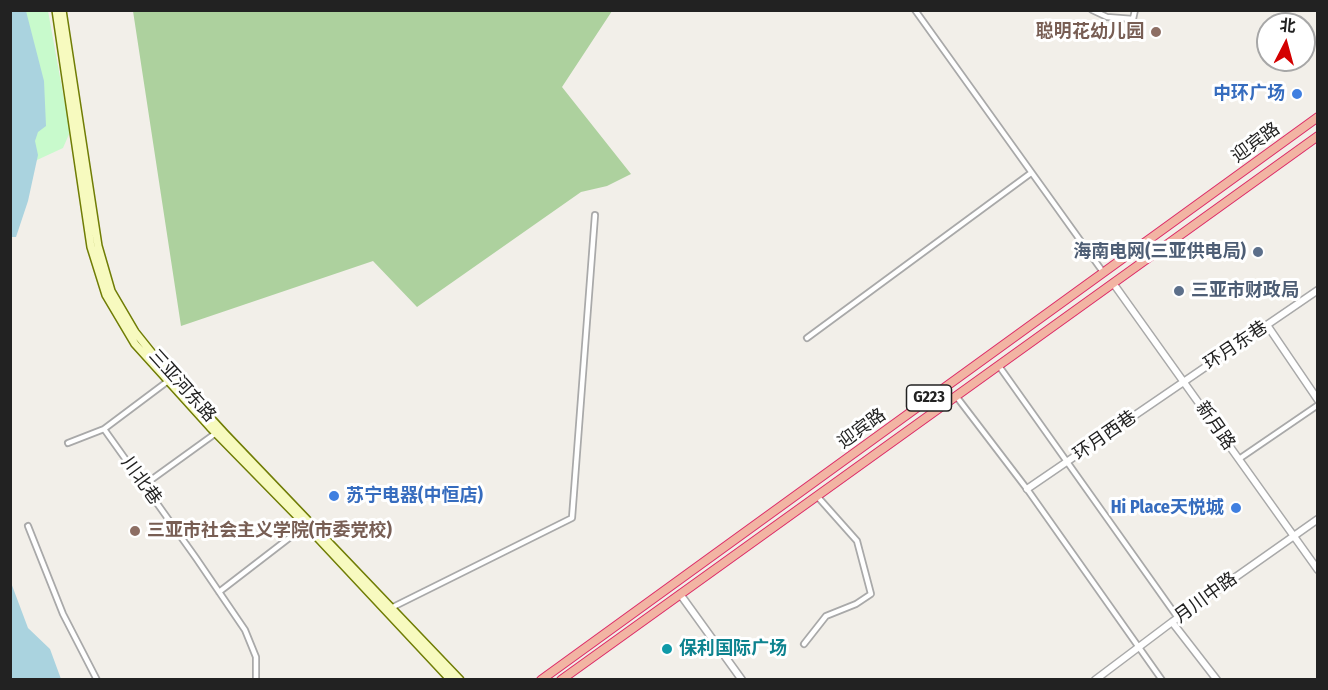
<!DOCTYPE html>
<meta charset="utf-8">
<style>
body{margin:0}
#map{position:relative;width:1328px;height:690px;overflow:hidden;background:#f2efe9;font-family:"Fira Sans Condensed","Noto Sans SC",sans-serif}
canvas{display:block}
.frame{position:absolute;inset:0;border:12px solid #222;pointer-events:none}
.north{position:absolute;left:1256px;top:12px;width:60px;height:60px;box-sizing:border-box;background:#fff;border:2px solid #a7a7a7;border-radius:50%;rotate:6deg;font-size:16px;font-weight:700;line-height:24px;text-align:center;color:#222}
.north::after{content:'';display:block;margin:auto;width:21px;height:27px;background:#d40000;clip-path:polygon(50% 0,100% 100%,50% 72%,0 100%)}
</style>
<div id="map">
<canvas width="1328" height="690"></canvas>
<div class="frame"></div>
<div class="north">北</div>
</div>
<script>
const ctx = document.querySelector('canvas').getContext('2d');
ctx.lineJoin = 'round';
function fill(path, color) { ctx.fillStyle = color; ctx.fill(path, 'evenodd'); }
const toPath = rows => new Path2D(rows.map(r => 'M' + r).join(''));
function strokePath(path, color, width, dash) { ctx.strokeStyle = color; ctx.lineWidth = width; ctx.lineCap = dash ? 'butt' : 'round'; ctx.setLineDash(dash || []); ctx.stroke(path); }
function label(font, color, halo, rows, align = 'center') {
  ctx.font = font + ' "Fira Sans Condensed","Noto Sans SC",sans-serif'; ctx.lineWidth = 6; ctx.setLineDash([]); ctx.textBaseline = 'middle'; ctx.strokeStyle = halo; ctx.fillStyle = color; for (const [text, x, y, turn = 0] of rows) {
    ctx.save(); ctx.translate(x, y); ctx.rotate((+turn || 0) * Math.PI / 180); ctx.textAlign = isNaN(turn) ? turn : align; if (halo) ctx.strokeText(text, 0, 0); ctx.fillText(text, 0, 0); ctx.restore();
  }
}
const forest = toPath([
 [133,11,612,11,562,87,631,174,607,186,581,192,417,307,373,261,181,326]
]);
const park = toPath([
 [10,11,48,11,70,132,63,148,11,172]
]);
const water = toPath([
 [10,11,26,11,44,81,46,126,38,132,35,141,38,155,28,201,16,237,10,237],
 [10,580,28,628,50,649,61,679,11,679]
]);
const minor = toPath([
 [915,10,1103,272],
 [1092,10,1107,17,1133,19,1135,10],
 [807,338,1031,173],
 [999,366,1178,618],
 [956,396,1027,489,1162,680],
 [104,429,196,558,245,630,256,657,256,680],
 [68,443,104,429,168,381],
 [1239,459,1318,405],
 [144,485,216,433],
 [28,526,63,614,97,680],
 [219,592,306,525],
 [391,608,572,518,595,215],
 [804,644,826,616,856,604,871,594,857,541,817,496]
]);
const tertiary = toPath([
 [1113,283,1318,570],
 [1267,325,1318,400],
 [1027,489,1318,290],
 [680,594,742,680],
 [1172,622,1217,680],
 [1095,680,1172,622,1318,519]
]);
const secondary = toPath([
 [56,10,91,247,106,295,135,344,210,427,306,525,451,680],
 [62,10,98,246,111,291,135,332,159,362,225,434,460,680]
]);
const trunk = toPath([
 [541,680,1318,117],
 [561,680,1318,136]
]);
const markers = [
 [1156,32,6,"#8d6e63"],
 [1297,94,6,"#3f7fe0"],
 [1258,252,6,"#5c6f8a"],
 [1179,291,6,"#5c6f8a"],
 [334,496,6,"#3f7fe0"],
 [1236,508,6,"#3f7fe0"],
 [135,531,6,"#8d6e63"],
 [667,649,6,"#0f9aa8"]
];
const shields = [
 [929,398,45]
];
const shieldNames = [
 ["G223",929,398]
];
const educationNames = [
 ["聪明花幼儿园",1144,32],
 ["三亚市社会主义学院(市委党校)",147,531,"left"]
];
const shopNames = [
 ["中环广场",1285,94],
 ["苏宁电器(中恒店)",346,496,"left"],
 ["Hi Place天悦城",1224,508]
];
const streetNames = [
 ["迎宾路",1256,143,-36],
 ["环月东巷",1236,346,-34],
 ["三亚河东路",182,386,48],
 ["新月路",1215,426,55],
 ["迎宾路",862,429,-36],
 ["环月西巷",1105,436,-35],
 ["川北巷",141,481,54],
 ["月川中路",1206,598,-36]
];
const serviceNames = [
 ["海南电网(三亚供电局)",1246,252],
 ["三亚市财政局",1191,291,"left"]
];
const cultureNames = [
 ["保利国际广场",679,649]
];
fill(forest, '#add19e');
fill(park, '#c8facc');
fill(water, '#aad3df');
strokePath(minor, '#a9a9a9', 8);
strokePath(tertiary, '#a9a9a9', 9);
strokePath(secondary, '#707d05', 10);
strokePath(trunk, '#dc2a67', 10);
strokePath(minor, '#fff', 4.5);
strokePath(tertiary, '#fff', 6);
strokePath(secondary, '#f7fabf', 7);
strokePath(trunk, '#f2b4a3', 8);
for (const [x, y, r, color] of markers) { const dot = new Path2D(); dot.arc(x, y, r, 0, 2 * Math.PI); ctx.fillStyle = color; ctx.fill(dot); strokePath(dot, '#fff', 2); }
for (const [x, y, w] of shields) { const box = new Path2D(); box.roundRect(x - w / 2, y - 13, w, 26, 4.5); ctx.fillStyle = '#fff'; ctx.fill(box); strokePath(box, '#222', 1.5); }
label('bold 16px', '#222', null, shieldNames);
label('bold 18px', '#785e54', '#fff', educationNames, 'right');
label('bold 18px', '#366cbe', '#fff', shopNames, 'right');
label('18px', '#222', '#fff', streetNames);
label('bold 18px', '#4e5e75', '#fff', serviceNames, 'right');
label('bold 18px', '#0d838f', '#fff', cultureNames, 'left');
</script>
